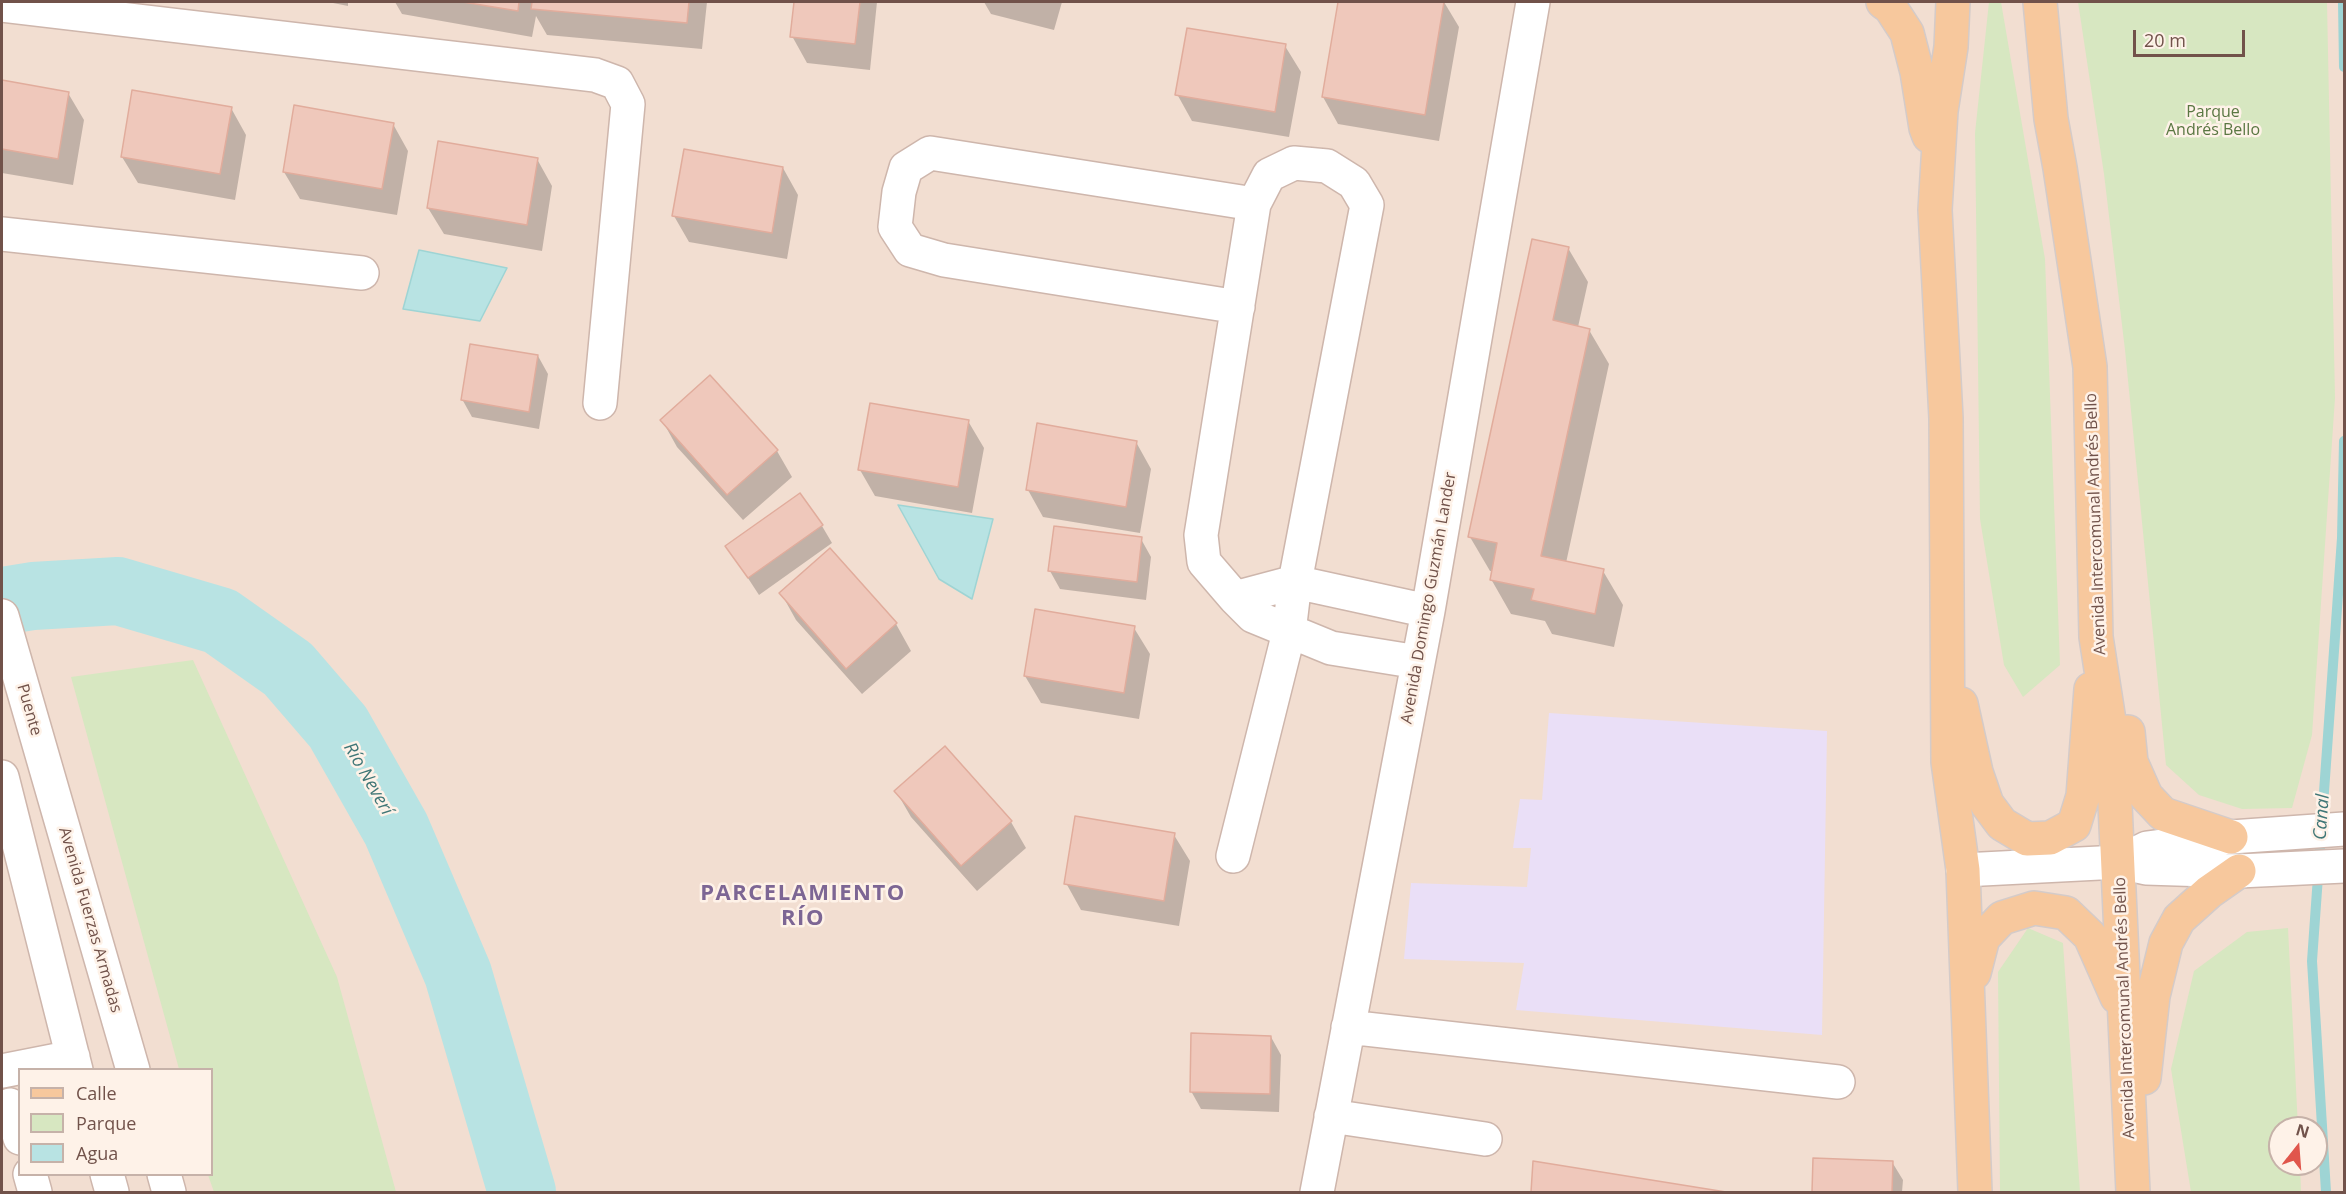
<!DOCTYPE html>
<meta charset="utf-8">
<style>
body{margin:0}
#map{position:relative;width:2346px;height:1194px;overflow:hidden;background:#fbede2;font-family:"Open Sans",sans-serif}
canvas{display:block}
.frame{position:absolute;inset:0;border:3px solid #71524a;pointer-events:none}
.legend{position:absolute;left:18px;top:1068px;width:195px;height:108px;box-sizing:border-box;background:#fef2e8;border:2px solid #c6b2a9;margin:0;padding:8px 10px;list-style:none;font-size:18px;color:#71524a}
.legend li{display:flex;align-items:center;gap:12px;height:30px}
.legend b{width:30px;border:2px solid #c6b2a9}
.north{position:absolute;left:2268px;top:1116px;width:60px;height:60px;box-sizing:border-box;background:#fef2e8;border:2px solid #c6b2a9;border-radius:50%;rotate:17deg;font-size:16px;font-weight:700;line-height:24px;text-align:center;color:#71524a}
.north::after{content:'';display:block;margin:auto;width:21px;height:27px;background:#e0564c;clip-path:polygon(50% 0,100% 100%,50% 72%,0 100%)}
.scale{position:absolute;left:2133px;top:30px;width:112px;height:27px;box-sizing:border-box;border:3px solid #71524a;border-top:0;padding-left:8px;font-size:18px;line-height:21px;white-space:nowrap;color:#71524a;-webkit-text-stroke:4px #fef2e8;paint-order:stroke}
</style>
<div id="map">
<canvas width="2346" height="1194"></canvas>
<div class="frame"></div>
<ul class="legend">
<li><b style="height:8px;background:#f7c89d"></b>Calle</li>
<li><b style="height:16px;background:#d7e7c1"></b>Parque</li>
<li><b style="height:16px;background:#b8e3e3"></b>Agua</li>
</ul>
<div class="north">N</div>
<div class="scale">20 m</div>
</div>
<script>
const ctx = document.querySelector('canvas').getContext('2d');
ctx.lineJoin = 'round';
function fill(path, color) { ctx.fillStyle = color; ctx.fill(path, 'evenodd'); }
const toPath = rows => new Path2D(rows.map(r => 'M' + r).join(''));
function strokePath(path, color, width, dash) { ctx.strokeStyle = color; ctx.lineWidth = width; ctx.lineCap = dash ? 'butt' : 'round'; ctx.setLineDash(dash || []); ctx.stroke(path); }
function label(font, color, halo, rows, align = 'center') {
  ctx.font = font + ' "Open Sans",sans-serif'; ctx.lineWidth = 5; ctx.setLineDash([]); ctx.textBaseline = 'middle'; ctx.strokeStyle = halo; ctx.fillStyle = color; for (const [text, x, y, turn = 0] of rows) {
    ctx.save(); ctx.translate(x, y); ctx.rotate((+turn || 0) * Math.PI / 180); ctx.textAlign = isNaN(turn) ? turn : align; if (halo) ctx.strokeText(text, 0, 0); ctx.fillText(text, 0, 0); ctx.restore();
  }
}
const residential = toPath([
 [2,2,2344,2,2344,1192,2,1192],
 [20,1070,212,1070,212,1174,20,1174],
 [2280,1128,2316,1128,2316,1164,2280,1164]
]);
const education = toPath([
 [1549,713,1827,731,1822,1035,1516,1010,1524,963,1404,959,1411,883,1527,887,1531,848,1513,848,1520,799,1542,800]
]);
const green = toPath([
 [1989,2,2001,2,2045,259,2060,665,2023,697,2004,665,1980,519,1975,133],
 [2078,2,2327,2,2335,398,2312,735,2292,808,2242,809,2199,795,2166,765,2125,350,2104,174],
 [193,660,337,977,396,1192,214,1192,208,1175,212,1174,212,1070,179,1069,71,677],
 [2028,928,2063,943,2080,1192,2000,1192,1998,972],
 [2288,928,2298,1128,2280,1128,2280,1164,2300,1164,2301,1192,2191,1192,2171,1069,2194,971,2247,932]
]);
const water = toPath([
 [419,250,507,268,480,321,403,309,419,250],
 [898,505,993,519,972,599,939,579,898,505]
]);
const shadow = toPath([
 [328,2,348,2,348,6],
 [395,2,707,2,702,49,547,35,536,16,532,37,402,14],
 [796,2,877,2,870,70,807,63,792,36],
 [984,2,1062,2,1054,30,991,14],
 [1340,2,1444,2,1459,27,1439,141,1338,124,1323,97],
 [1285,46,1301,72,1289,137,1192,121,1177,94],
 [2,82,68,93,84,120,73,185,2,173],
 [231,108,246,135,235,200,138,183,122,157],
 [393,124,408,151,397,215,300,199,284,172],
 [537,159,552,186,542,251,444,234,428,208],
 [783,168,798,195,787,259,689,242,674,216],
 [1568,248,1588,282,1578,327,1589,330,1609,364,1566,563,1603,571,1623,605,1614,647,1552,634,1545,621,1511,614,1491,579,1493,571,1490,571,1470,537],
 [538,356,548,374,539,429,472,417,462,399],
 [662,420,777,451,792,477,743,520,677,447],
 [968,421,984,448,972,513,875,496,860,470],
 [1136,442,1151,469,1140,533,1043,517,1028,490],
 [822,526,832,543,759,595,727,546],
 [1141,539,1151,557,1146,600,1060,589,1050,571],
 [830,550,896,624,911,651,862,694,796,620,781,593],
 [1134,628,1150,654,1139,719,1041,703,1025,676],
 [945,748,1011,822,1026,848,977,891,911,817,896,791],
 [1174,835,1190,861,1179,926,1081,910,1066,883],
 [1271,1037,1281,1055,1279,1112,1201,1109,1191,1091],
 [1814,1159,1892,1162,1903,1180,1902,1192,1813,1192],
 [1535,1162,1717,1192,1532,1192]
]);
const stream = toPath([
 [2343,2,2344,67],
 [2326,1192,2312,961,2342,538,2344,441]
]);
const river = toPath([
 [2,601,33,596,118,591,220,621,288,669,338,727,396,829,458,974,522,1192]
]);
const building = toPath([
 [463,2,519,2,518,11,463,2],
 [532,2,689,2,687,23,531,9,532,2],
 [794,2,860,2,855,44,790,37,794,2],
 [1338,2,1444,2,1425,115,1322,97,1338,2],
 [1187,28,1286,44,1275,112,1175,95,1187,28],
 [2,80,69,92,58,159,2,149,2,80],
 [132,90,232,107,220,174,121,157,132,90],
 [294,105,394,123,382,189,283,172,294,105],
 [438,141,538,158,527,225,427,208,438,141],
 [684,149,783,167,772,233,672,216,684,149],
 [1532,239,1569,247,1553,320,1590,329,1541,556,1604,569,1595,614,1531,600,1534,589,1490,580,1497,543,1468,537,1532,239],
 [470,344,538,355,529,412,461,400,470,344],
 [710,375,778,450,727,495,660,420,710,375],
 [870,403,969,420,958,487,858,470,870,403],
 [1037,423,1137,441,1126,507,1026,490,1037,423],
 [800,493,823,525,748,578,725,546,800,493],
 [1054,526,1142,537,1137,582,1048,571,1054,526],
 [830,548,897,623,846,669,779,593,830,548],
 [1035,609,1135,626,1124,693,1024,676,1035,609],
 [945,746,1012,821,961,866,894,791,945,746],
 [1075,816,1175,833,1164,901,1064,884,1075,816],
 [1191,1033,1271,1036,1270,1094,1190,1092,1191,1033],
 [1813,1158,1893,1161,1892,1192,1812,1192,1813,1158],
 [1533,1161,1726,1192,1531,1192,1533,1161]
]);
const minor = toPath([
 [2,5,595,75,617,83,628,104,600,403],
 [1294,163,1327,166,1354,183,1367,205,1295,582,1235,598,1204,562,1201,535,1254,204,1269,175,1294,163],
 [2,234,362,273],
 [1238,307,944,260,910,250,895,227,899,192,906,168,930,153,1254,204],
 [1235,598,1253,616,1331,648,1418,662],
 [2,616,133,1070],
 [2,777,76,1070],
 [1233,856,1289,632,1295,582,1428,611],
 [2123,860,2147,848,2231,837,2344,829],
 [1963,870,2119,862,2146,868,2239,871,2344,866],
 [1348,1027,1838,1082],
 [2,1071,73,1057],
 [10,1105,20,1138],
 [1331,1116,1485,1139],
 [30,1174,35,1192],
 [107,1174,112,1192],
 [164,1174,169,1192],
 [1317,1192,1428,611,1533,2]
]);
const major = toPath([
 [1883,2,1890,7,1907,33,1917,72,1926,128,1929,136],
 [1953,2,1951,47,1941,111,1935,210,1946,418,1948,762,1963,870,1975,1192],
 [2040,2,2051,119,2060,168,2090,367,2096,637,2112,740,2133,1192],
 [1961,704,1976,772,1987,804,2002,824,2027,839,2050,838,2074,825,2083,796,2091,689],
 [2128,732,2131,762,2146,796,2163,814,2231,837],
 [1974,973,1983,938,2002,918,2034,908,2066,913,2090,936,2117,997],
 [2144,1078,2153,996,2166,943,2179,919,2209,892,2239,871]
]);
const parkNames = [
 ["Parque",2213,112],
 ["Andrés Bello",2213,130]
];
const streetNames = [
 ["Avenida Intercomunal Andrés Bello",2096,524,-92],
 ["Avenida Domingo Guzmán Lander",1429,598,-80],
 ["Puente",29,710,74],
 ["Avenida Fuerzas Armadas",90,920,74],
 ["Avenida Intercomunal Andrés Bello",2125,1008,-92]
];
const waterNames = [
 ["Río Neverí",368,779,60],
 ["Canal",2322,817,-86]
];
const districtNames = [
 ["PARCELAMIENTO",803,894],
 ["RÍO",803,919]
];
fill(residential, '#f2ded1');
fill(education, '#eadff7');
fill(green, '#d7e7c1');
fill(water, '#b8e3e3');
strokePath(water, '#9ed4d4', 1.5);
fill(shadow, '#0003');
strokePath(stream, '#9ed4d4', 10);
strokePath(river, '#b8e3e3', 68);
fill(building, '#efc8bb');
strokePath(building, '#e1ac9c', 1.5);
strokePath(minor, '#ceb6ac', 36);
strokePath(major, '#d4cbc9', 36);
strokePath(minor, '#fff', 33);
strokePath(major, '#f7c89d', 33);
label('16px', '#5a7742', '#fef2e8', parkNames);
label('16px', '#71524a', '#fef2e8', streetNames);
label('italic 18px', '#3f7676', '#fef2e8', waterNames);
ctx.letterSpacing = '1.5px';
label('bold 22px', '#7d6694', '#fef2e8', districtNames);
ctx.letterSpacing = '0px';
</script>
